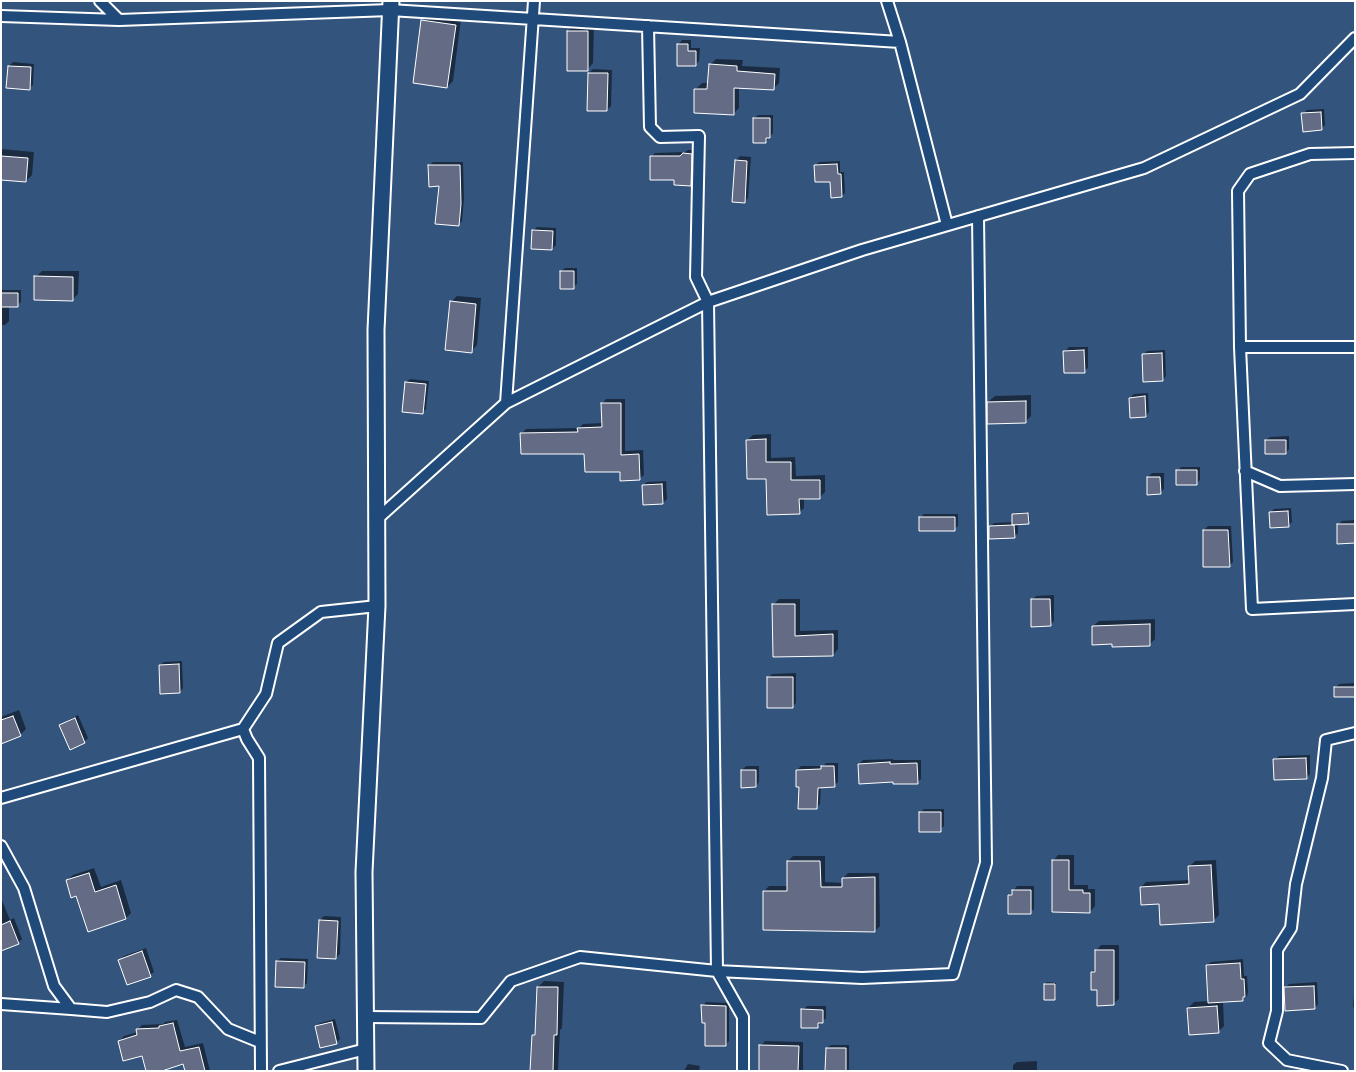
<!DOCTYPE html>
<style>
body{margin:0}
#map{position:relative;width:1356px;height:1072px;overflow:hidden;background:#33547d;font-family:"Comic Neue",sans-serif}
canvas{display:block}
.frame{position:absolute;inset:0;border:2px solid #fff;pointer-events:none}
</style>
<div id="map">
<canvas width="1356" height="1072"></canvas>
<div class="frame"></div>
</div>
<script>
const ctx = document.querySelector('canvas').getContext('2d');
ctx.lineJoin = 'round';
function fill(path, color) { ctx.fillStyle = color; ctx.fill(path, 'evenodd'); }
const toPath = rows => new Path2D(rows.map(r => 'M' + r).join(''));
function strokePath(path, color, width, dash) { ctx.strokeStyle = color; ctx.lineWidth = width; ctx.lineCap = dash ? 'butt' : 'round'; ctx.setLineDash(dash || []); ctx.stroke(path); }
const shadow = toPath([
 [429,15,461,19,453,81,447,87,423,21],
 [574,25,594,25,593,63,587,70,568,31],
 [682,40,691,40,691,48,700,48,699,61,696,64,679,44],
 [716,59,743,60,742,66,780,68,779,83,773,89,739,87,739,108,733,114,696,89,702,83,709,83,710,65],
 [13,62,34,64,33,85,29,88,9,66],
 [593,69,612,70,611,106,607,110,589,73],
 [1324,109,1325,125,1321,129,1303,114,1307,110],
 [758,115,773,115,773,133,766,142,754,119],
 [1,149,34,152,32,175,26,181,1,179],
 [688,150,695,150,694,181,691,185,675,179,652,156,655,153,685,152],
 [740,156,751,157,748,198,744,202,736,160],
 [840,161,840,172,844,172,845,193,842,196,831,180,816,165,819,162],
 [433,162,463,162,464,199,462,221,458,225,429,166],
 [537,227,556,228,556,245,552,249,533,231],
 [565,268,577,268,577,284,573,287,561,272],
 [42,271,79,271,78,294,72,300,36,277],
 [1,290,21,290,21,302,17,305,9,305,9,321,5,325,1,325],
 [457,296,481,298,477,345,471,351,451,302],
 [1069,347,1088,347,1088,368,1084,371,1065,351],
 [1165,350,1166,376,1163,380,1143,355,1147,351],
 [410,379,429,381,426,409,422,413,406,383],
 [1148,393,1149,412,1146,416,1130,398,1134,394],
 [1031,395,1031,416,1025,422,988,402,995,396],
 [606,399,625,399,625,451,643,450,644,475,639,479,585,453,522,433,526,429,579,428,583,424,603,423,602,404],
 [771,434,771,458,795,457,796,476,825,475,825,492,820,497,804,498,804,508,799,513,767,477,747,440,753,435],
 [1289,436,1289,449,1286,453,1266,440,1270,437],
 [1181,467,1200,467,1200,480,1196,483,1178,471],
 [1152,473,1164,473,1164,489,1160,493,1148,477],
 [666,481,667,499,663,503,643,485,647,482],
 [1291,508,1292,522,1288,526,1271,512,1274,509],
 [1029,512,1030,521,1028,523,1018,523,1018,533,1014,537,990,527,994,523,1013,522,1013,515,1014,513],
 [924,514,958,514,958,526,954,529,920,518],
 [1355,520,1355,542,1338,525,1342,521],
 [1208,526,1231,526,1233,562,1229,566,1204,530],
 [1054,595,1054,621,1050,625,1032,600,1036,596],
 [779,599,800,599,800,631,838,630,838,649,833,655,774,656,773,605],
 [1155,619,1155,639,1150,644,1113,643,1093,626,1099,621],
 [182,661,183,688,180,692,160,665,164,662],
 [796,673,796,703,792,707,768,678,772,674],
 [1355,683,1355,695,1335,688,1339,684],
 [19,710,26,729,20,735,1,743,1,717],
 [78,715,88,738,84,742,61,725,65,722],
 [1310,755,1310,774,1307,778,1275,760,1279,756],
 [893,759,893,760,921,760,921,779,917,783,859,764,863,760],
 [826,763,838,763,838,782,834,786,821,786,820,804,816,808,797,770,801,766,823,766],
 [746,766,759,766,759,782,756,786,742,770],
 [924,809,944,809,944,826,940,830,920,813],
 [1058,855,1074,855,1074,885,1088,885,1088,889,1095,889,1095,906,1090,912,1053,911,1053,861],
 [793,856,825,856,825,882,843,883,843,878,848,873,879,873,880,926,875,931,764,891,769,886,788,886,788,861],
 [1216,860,1219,915,1213,921,1160,903,1141,887,1146,882,1190,880,1189,867,1195,861],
 [94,868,101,887,121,880,131,913,126,918,89,930,77,895,67,880,73,875],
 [1017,886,1034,886,1034,909,1030,912,1009,896],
 [1,898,10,920,14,918,22,939,18,943,1,949],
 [324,916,341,917,340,954,336,958,320,920],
 [1101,945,1119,945,1119,999,1113,1004,1098,988,1092,972,1096,968,1096,951],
 [146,948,154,972,150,975,120,960,124,956],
 [281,958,308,959,307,983,303,987,277,961],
 [1243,959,1244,976,1247,976,1248,992,1247,996,1243,1000,1223,1001,1224,1026,1218,1032,1188,1008,1194,1002,1209,1001,1207,965,1211,962],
 [544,981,564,982,562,1028,560,1030,558,1071,531,1071,533,1036,537,1032,538,987],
 [1047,982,1056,983,1056,997,1054,998,1045,984],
 [1317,982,1318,1004,1315,1008,1285,988,1289,984],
 [1355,984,1355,1008,1353,1007],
 [706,1002,729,1003,729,1041,725,1045,703,1006],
 [807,1006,826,1006,826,1018,817,1027,803,1010],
 [335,1019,340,1039,336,1043,316,1026,320,1023],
 [177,1020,185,1047,203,1043,210,1071,186,1071,184,1063,143,1054,119,1041,124,1036,138,1032,137,1030,142,1025,163,1024,165,1022],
 [765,1041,803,1042,803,1071,760,1071,760,1046],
 [831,1045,849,1045,849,1071,826,1071,827,1048],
 [1037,1061,1037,1071,1013,1071,1013,1065,1017,1062],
 [688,1064,700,1066,699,1071,684,1071]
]);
const building = toPath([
 [421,20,456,25,447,88,413,83,421,20],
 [567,31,588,31,588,71,567,71,567,31],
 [677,44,688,44,688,51,696,51,696,66,677,66,677,44],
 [709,64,737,66,737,71,775,74,774,90,734,88,734,115,694,113,694,89,707,89,709,64],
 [8,66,31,67,30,90,6,88,8,66],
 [588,73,608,73,607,111,587,111,588,73],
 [1321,112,1322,130,1303,132,1301,113,1321,112],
 [753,118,770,118,770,138,766,138,766,143,753,143,753,118],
 [683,153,692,154,691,186,674,185,674,180,650,180,650,156,680,156,683,153],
 [1,156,28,158,26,182,1,180,1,156],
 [735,160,747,161,745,203,732,202,735,160],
 [837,164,838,174,841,174,842,197,831,198,830,182,815,182,814,165,837,164],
 [428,165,460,165,461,204,459,226,435,224,439,186,429,187,428,165],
 [532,230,553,231,552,250,531,249,532,230],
 [560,271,574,271,574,289,560,289,560,271],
 [34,276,73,277,73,301,34,300,34,276],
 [1,293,18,293,18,307,1,307,1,293],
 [450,301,476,304,472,353,445,350,450,301],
 [1084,350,1085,373,1064,373,1063,351,1084,350],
 [1162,353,1163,381,1143,382,1142,354,1162,353],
 [405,382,426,384,423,414,402,412,405,382],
 [1145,396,1146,417,1130,418,1129,398,1145,396],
 [1026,401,1026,423,987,424,987,402,1026,401],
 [601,403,621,403,621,455,639,454,640,480,620,481,620,472,585,472,584,454,521,454,520,433,578,432,577,428,602,427,601,403],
 [766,439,766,462,791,462,791,480,820,480,820,499,799,499,800,514,767,515,766,479,747,479,746,440,766,439],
 [1265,440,1286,440,1286,454,1265,454,1265,440],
 [1176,470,1197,470,1197,485,1176,485,1176,470],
 [1147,477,1160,477,1161,494,1147,495,1147,477],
 [662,484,663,504,643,505,642,485,662,484],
 [1288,511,1289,527,1270,528,1269,512,1288,511],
 [1028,513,1029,524,1012,525,1012,514,1028,513],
 [919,517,955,517,955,531,919,531,919,517],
 [1337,524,1355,524,1355,543,1337,544,1337,524],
 [1014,525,1015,538,989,539,989,526,1014,525],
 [1203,530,1228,530,1230,567,1203,567,1203,530],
 [1031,599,1050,599,1051,626,1031,627,1031,599],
 [772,604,795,604,795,636,833,634,833,656,773,657,772,604],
 [1150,624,1150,646,1112,647,1112,644,1092,645,1092,626,1150,624],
 [179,664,180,693,160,694,159,665,179,664],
 [767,677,793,677,793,708,767,708,767,677],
 [1334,687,1355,687,1355,697,1334,697,1334,687],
 [13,716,21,736,1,744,1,720,13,716],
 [75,718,85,743,70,750,59,725,75,718],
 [1306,758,1307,779,1274,780,1273,759,1306,758],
 [890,762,890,764,917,763,918,784,893,784,893,782,859,784,858,764,890,762],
 [821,766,834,766,835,787,818,788,817,809,798,809,799,787,796,787,796,770,821,769,821,766],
 [741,770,756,770,756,787,741,788,741,770],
 [919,812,941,812,941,832,919,832,919,812],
 [1052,860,1069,860,1069,890,1083,890,1083,893,1090,893,1090,913,1052,912,1052,860],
 [787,861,820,861,821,887,842,887,842,878,875,877,875,932,763,930,763,891,787,891,787,861],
 [1211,865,1214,922,1160,925,1159,904,1141,905,1140,887,1189,884,1188,866,1211,865],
 [89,873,95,892,116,885,126,919,88,932,76,896,71,898,66,880,89,873],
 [1012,890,1031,890,1031,914,1008,914,1008,895,1012,895,1012,890],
 [319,920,338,921,336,959,317,958,319,920],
 [10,921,19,944,1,951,1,925,10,921],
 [1095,950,1114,950,1114,1005,1097,1006,1097,990,1091,990,1091,972,1095,972,1095,950],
 [142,951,151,977,127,985,118,960,142,951],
 [276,961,305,962,304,988,275,987,276,961],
 [1240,963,1241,979,1244,979,1245,997,1243,997,1243,1001,1208,1003,1206,965,1240,963],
 [1044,984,1055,984,1055,1000,1044,1000,1044,984],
 [1314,986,1315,1009,1285,1011,1284,987,1314,986],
 [537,987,558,987,557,1035,554,1035,553,1071,530,1071,532,1035,535,1035,537,987],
 [701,1005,726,1006,726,1046,705,1046,705,1023,702,1023,701,1005],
 [1217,1006,1219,1033,1189,1035,1187,1008,1217,1006],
 [801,1009,823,1010,823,1023,818,1023,818,1028,801,1028,801,1009],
 [332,1022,337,1044,320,1048,315,1026,332,1022],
 [173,1023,180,1051,199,1047,205,1071,185,1071,183,1064,162,1071,146,1071,142,1056,123,1061,118,1041,137,1035,136,1029,159,1028,159,1026,173,1023],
 [759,1045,799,1046,798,1071,759,1071,759,1045],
 [826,1048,846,1048,846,1071,825,1071,826,1048]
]);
const street = toPath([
 [100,1,119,20],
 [887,1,900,42,947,225],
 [1,16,119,20,390,10,900,42],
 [648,26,650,127,660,137,699,136,696,277,708,302,717,971,743,1017,743,1071],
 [1355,153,1310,154,1250,174,1238,191,1240,347,1252,609,1355,604],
 [1240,347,1355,347],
 [506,403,534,1],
 [1245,471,1280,486,1355,484],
 [376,520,506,403,708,302,862,250,1144,168,1300,94,1355,38],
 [243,729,247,739,259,758,261,1071],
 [1,798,243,729,266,694,278,643,321,612,377,606],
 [1,846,24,888,54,986,71,1009,107,1012,150,1002,176,990,198,997,228,1029,260,1042],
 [1,1004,71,1009],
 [366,1017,481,1018,511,981,580,957,717,971,862,978,953,974,986,863,978,216],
 [279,1071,366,1049],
 [1342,1071,1287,1060,1269,1043,1277,1011,1277,950,1291,928,1296,884,1322,778,1326,740,1355,733]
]);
const secondary = toPath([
 [366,1071,364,872,377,606,376,330,391,1]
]);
fill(shadow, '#0007');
fill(building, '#636c84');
strokePath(building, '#fff', 1);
strokePath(street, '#fff', 14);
strokePath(secondary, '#fff', 19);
strokePath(street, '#1f4a7a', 10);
strokePath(secondary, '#1f4a7a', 15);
</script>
